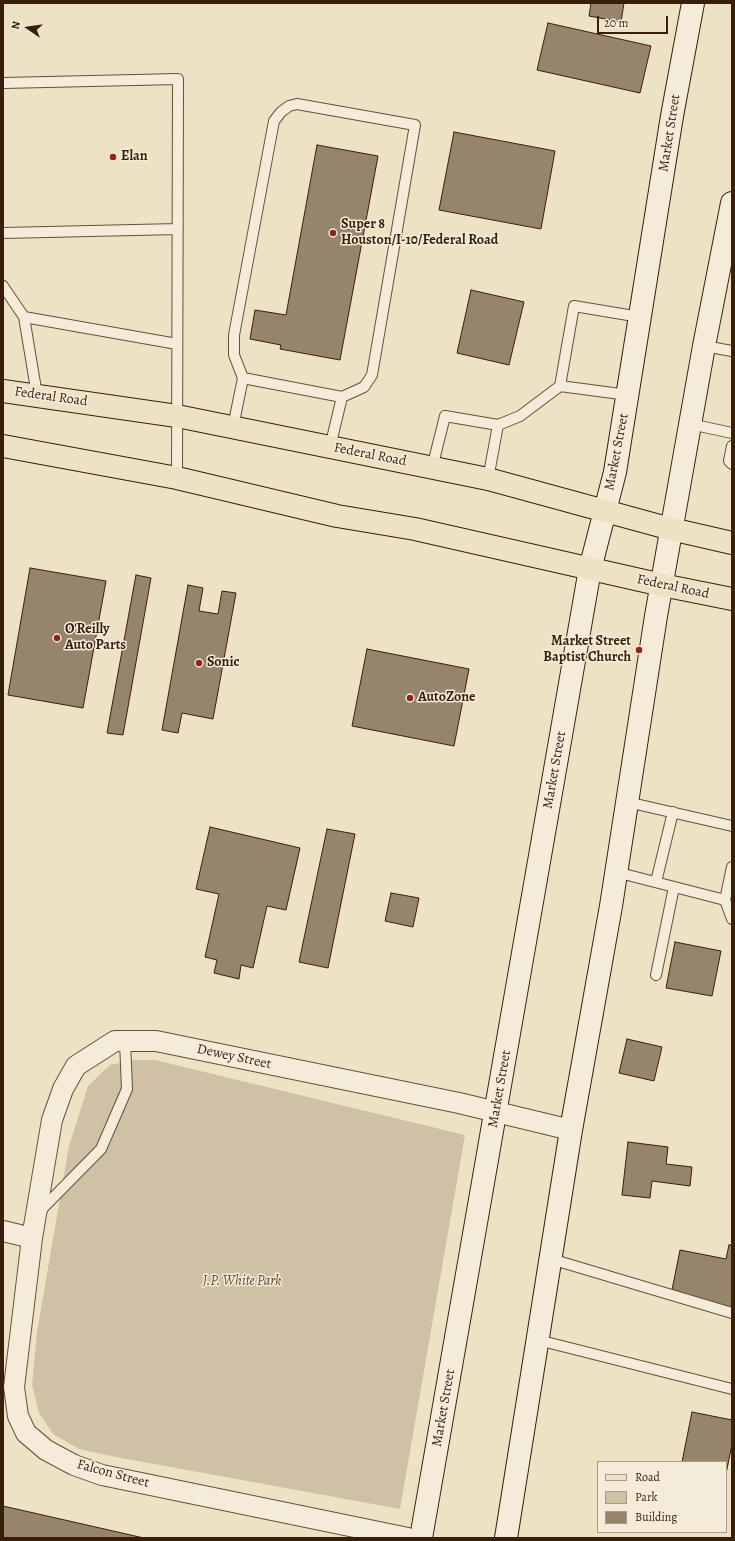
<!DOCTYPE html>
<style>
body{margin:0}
#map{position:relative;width:735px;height:1541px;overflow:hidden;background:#eee2c5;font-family:Alegreya,serif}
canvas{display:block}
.frame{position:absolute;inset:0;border:4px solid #381f0c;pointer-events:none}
.legend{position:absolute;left:597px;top:1461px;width:130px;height:72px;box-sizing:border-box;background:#f4ecd9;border:1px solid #a99a87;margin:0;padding:5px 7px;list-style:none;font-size:12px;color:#381f0c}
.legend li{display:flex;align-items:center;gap:8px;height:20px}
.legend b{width:20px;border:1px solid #a99a87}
.north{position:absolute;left:8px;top:8px;width:40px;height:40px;-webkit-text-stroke:3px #f4ecd9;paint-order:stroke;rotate:283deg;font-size:11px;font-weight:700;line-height:16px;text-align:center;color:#381f0c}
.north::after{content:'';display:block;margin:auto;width:14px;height:18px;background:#381f0c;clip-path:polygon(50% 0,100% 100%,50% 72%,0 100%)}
.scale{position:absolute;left:597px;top:16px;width:71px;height:18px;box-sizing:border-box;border:2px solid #381f0c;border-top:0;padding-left:5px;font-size:12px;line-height:14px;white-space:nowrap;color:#381f0c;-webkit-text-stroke:3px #f4ecd9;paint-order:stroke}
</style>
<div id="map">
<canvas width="735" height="1541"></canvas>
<div class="frame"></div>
<ul class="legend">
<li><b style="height:5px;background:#eee2c5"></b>Road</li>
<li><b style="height:11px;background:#cfc1a6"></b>Park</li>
<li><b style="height:11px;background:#97846c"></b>Building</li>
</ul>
<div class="north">N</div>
<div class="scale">20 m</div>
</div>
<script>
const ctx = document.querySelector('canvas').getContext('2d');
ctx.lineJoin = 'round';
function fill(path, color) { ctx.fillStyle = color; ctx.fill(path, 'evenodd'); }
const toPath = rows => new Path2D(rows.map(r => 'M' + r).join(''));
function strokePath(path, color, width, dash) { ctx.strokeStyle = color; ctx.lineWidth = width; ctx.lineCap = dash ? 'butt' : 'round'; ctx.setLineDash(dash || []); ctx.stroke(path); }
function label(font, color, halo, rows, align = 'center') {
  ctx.font = font + ' Alegreya,serif'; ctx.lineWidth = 3; ctx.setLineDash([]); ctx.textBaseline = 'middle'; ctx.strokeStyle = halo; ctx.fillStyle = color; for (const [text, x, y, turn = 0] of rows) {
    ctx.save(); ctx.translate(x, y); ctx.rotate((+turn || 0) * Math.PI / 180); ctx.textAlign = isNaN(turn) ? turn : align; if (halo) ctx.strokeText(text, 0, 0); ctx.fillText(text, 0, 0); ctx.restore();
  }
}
const green = toPath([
 [135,1060,155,1060,465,1135,400,1509,116,1457,79,1449,53,1434,39,1413,32,1385,37,1332,69,1146,88,1086,110,1065]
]);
const building = toPath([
 [591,3,624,3,621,22,589,16,591,3],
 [548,23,651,46,640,93,537,70,548,23],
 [454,132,555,151,541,229,439,210,454,132],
 [317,145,378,156,340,360,280,349,281,345,250,339,255,310,286,315,317,145],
 [471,290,524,302,509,365,457,353,471,290],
 [30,568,106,581,83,708,8,695,30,568],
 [136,575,151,578,123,735,107,733,136,575],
 [188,585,203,588,199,611,218,614,222,591,236,593,213,719,182,713,178,733,162,730,188,585],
 [367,649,469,669,454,746,352,726,367,649],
 [210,827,300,848,286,910,267,906,253,968,241,965,239,979,214,973,217,960,205,957,219,894,196,889,210,827],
 [327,829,355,834,328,968,299,962,327,829],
 [391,893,419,898,413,927,385,921,391,893],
 [675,942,721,951,712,996,666,988,675,942],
 [627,1039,662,1047,654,1081,619,1073,627,1039],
 [628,1142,668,1147,666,1164,692,1167,690,1186,652,1181,650,1198,622,1195,628,1142],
 [729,1245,732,1245,732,1308,671,1295,680,1250,726,1259,729,1245],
 [692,1412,732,1420,732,1444,726,1474,726,1462,682,1462,692,1412],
 [3,1506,144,1538,3,1538,3,1506]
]);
const lane = toPath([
 [3,83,178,79,177,478],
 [3,233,178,229],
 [3,286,24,317,37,395],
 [24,317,177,344],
 [704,346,732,351],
 [243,378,234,355,234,335,271,137,274,121,281,112,289,106,297,104,415,125,372,375,364,387,342,397],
 [628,395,560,386,574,306,640,317],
 [690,424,732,433],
 [498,425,520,416,560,386],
 [233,427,243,378,342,397,330,447],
 [732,446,729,461,732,464],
 [432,468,445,416,498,425,488,479],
 [627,802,732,826],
 [616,872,725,900,732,919],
 [656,882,673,812],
 [725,900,732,867],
 [656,975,674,887],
 [39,1212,101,1149,127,1089,125,1041],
 [551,1259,732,1313],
 [538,1340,732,1389]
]);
const street = toPath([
 [3,1231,32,1238],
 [408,1538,102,1475,74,1465,46,1450,26,1433,18,1416,14,1387,32,1238,52,1120,63,1089,76,1066,115,1041,156,1041,459,1103,571,1130]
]);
const secondary = toPath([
 [421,1538,590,569,615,472,672,116,693,3],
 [506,1538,571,1130,611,906,656,616,704,346,732,203]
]);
const primary = toPath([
 [3,391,177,416,488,479,671,529,732,543],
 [3,446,177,478,337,516,415,529,662,585,732,599]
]);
const markers = [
 [113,157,4,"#8f2418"],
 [333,233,4,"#8f2418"],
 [57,638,4,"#8f2418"],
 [639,650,4,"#8f2418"],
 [199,663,4,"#8f2418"],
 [410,698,4,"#8f2418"]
];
const streetNames = [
 ["Market Street",670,133,-81],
 ["Federal Road",51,397,8],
 ["Market Street",617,452,-79],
 ["Federal Road",370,455,11],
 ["Federal Road",673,587,12],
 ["Market Street",555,770,-80],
 ["Dewey Street",234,1057,12],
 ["Market Street",500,1089,-80],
 ["Market Street",444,1408,-80],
 ["Falcon Street",113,1474,15]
];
const poiNames = [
 ["Elan",121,157],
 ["Super 8",341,225],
 ["Houston/I-10/Federal Road",341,241],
 ["O'Reilly",65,630],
 ["Auto Parts",65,646],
 ["Market Street",631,642,"right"],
 ["Baptist Church",631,658,"right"],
 ["Sonic",207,663],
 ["AutoZone",418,698]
];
const parkNames = [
 ["J.P. White Park",242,1282]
];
fill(green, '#cfc1a6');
fill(building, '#97846c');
strokePath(building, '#381f0c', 1);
strokePath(lane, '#66503a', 12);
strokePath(street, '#66503a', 22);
strokePath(secondary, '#381f0c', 24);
strokePath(primary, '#381f0c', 24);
strokePath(lane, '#f4ecd9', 10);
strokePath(street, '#f4ecd9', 20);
strokePath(secondary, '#f4ecd9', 22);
strokePath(primary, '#eee2c5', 22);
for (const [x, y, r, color] of markers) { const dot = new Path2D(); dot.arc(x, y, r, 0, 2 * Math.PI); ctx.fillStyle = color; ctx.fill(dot); strokePath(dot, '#f4ecd9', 1.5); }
label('14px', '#381f0c', '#f4ecd9', streetNames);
label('bold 14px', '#381f0c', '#f4ecd9', poiNames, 'left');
label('italic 14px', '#5e4832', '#f4ecd9', parkNames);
</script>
